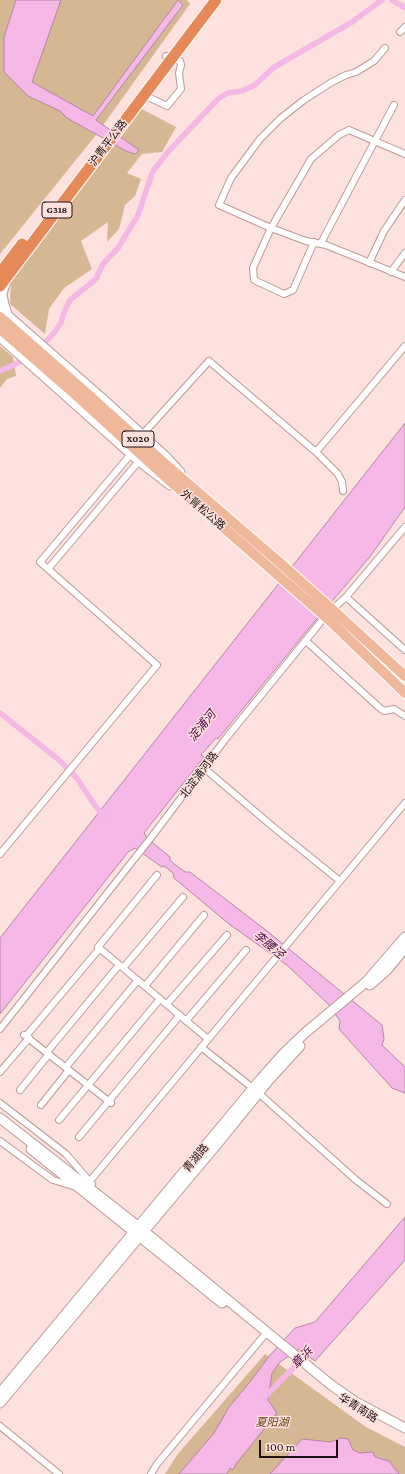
<!DOCTYPE html>
<meta charset="utf-8">
<style>
body{margin:0}
#map{position:relative;width:405px;height:1474px;overflow:hidden;background:#fde1de;font-family:"Crimson Pro",serif}
canvas{display:block}
.scale{position:absolute;left:259px;top:1440px;width:79px;height:18px;box-sizing:border-box;border:2px solid #1e1312;border-top:0;padding-left:5px;font-size:12px;line-height:14px;white-space:nowrap;color:#1e1312;-webkit-text-stroke:3px #fde1de;paint-order:stroke}
</style>
<div id="map">
<canvas width="405" height="1474"></canvas>
<div class="scale">100 m</div>
</div>
<script>
const ctx = document.querySelector('canvas').getContext('2d');
ctx.lineJoin = 'round';
function fill(path, color) { ctx.fillStyle = color; ctx.fill(path, 'evenodd'); }
const toPath = rows => new Path2D(rows.map(r => 'M' + r).join(''));
function strokePath(path, color, width, dash) { ctx.strokeStyle = color; ctx.lineWidth = width; ctx.lineCap = dash ? 'butt' : 'round'; ctx.setLineDash(dash || []); ctx.stroke(path); }
function label(font, color, halo, rows, align = 'center') {
  ctx.font = font + ' "Crimson Pro","Noto Sans SC",serif'; ctx.lineWidth = 3; ctx.setLineDash([]); ctx.textBaseline = 'middle'; ctx.strokeStyle = halo; ctx.fillStyle = color; for (const [text, x, y, turn = 0] of rows) {
    ctx.save(); ctx.translate(x, y); ctx.rotate((+turn || 0) * Math.PI / 180); ctx.textAlign = isNaN(turn) ? turn : align; if (halo) ctx.strokeText(text, 0, 0); ctx.fillText(text, 0, 0); ctx.restore();
  }
}
const green = toPath([
 [0,0,187,0,190,4,96,135,0,254],
 [140,108,176,127,162,152,142,154,127,173,141,179,135,196,125,205,119,229,107,242,108,222,81,241,92,269,64,288,49,309,45,334,10,304,11,276],
 [0,346,13,357,16,376,7,379,0,388],
 [265,1354,366,1427,405,1447,405,1474,165,1474,177,1455]
]);
const water = toPath([
 [16,0,61,0,32,82,93,116,178,0,183,5,96,120,139,150,135,154,126,151,67,118,60,111,28,96,4,72,4,37,16,0],
 [405,423,405,507,369,558,310,627,218,739,216,738,201,755,204,757,144,833,147,838,170,857,170,860,173,863,185,872,190,872,267,931,382,1025,384,1039,382,1045,405,1067,405,1093,392,1088,339,1029,340,1021,329,1005,288,966,229,924,174,878,173,873,164,866,162,867,135,848,128,852,0,1014,0,938,405,423],
 [405,1217,405,1260,315,1361,299,1349,280,1362,272,1373,268,1400,277,1413,236,1464,233,1470,230,1468,227,1474,179,1474,214,1433,229,1407,250,1382,270,1355,295,1328,315,1322,405,1217],
 [341,1438,348,1439,353,1450,360,1453,373,1452,375,1457,389,1461,399,1474,270,1474,302,1439,331,1442,341,1438]
]);
const canal = toPath([
 [392,0,405,8],
 [41,347,54,333,61,323,63,315,70,300,96,279,103,264,118,248,138,215,153,171,167,153,218,99,228,93,242,91,255,85,273,68,352,22,382,0],
 [0,371,20,362,26,358],
 [0,713,59,760,76,777,96,807,105,817],
 [264,1398,311,1350]
]);
const street = toPath([
 [400,32,405,27],
 [385,48,374,61,356,72,346,75,332,82,304,100,281,118,260,139,231,178,219,205,271,228,306,241,326,245,405,277],
 [144,95,167,106,181,89,179,73,181,65,180,61,166,56],
 [314,242,293,290,284,294,254,280,253,268,271,228,311,159,339,135,349,130,405,154],
 [321,243,394,105],
 [369,263,384,231,405,200],
 [391,272,405,253],
 [142,435,209,361,316,452,405,346],
 [316,452,338,474,342,482,343,491],
 [48,569,139,461],
 [346,597,405,650],
 [306,641,381,709,384,711,394,709,405,716],
 [204,768,272,826,340,881],
 [0,854,157,665,40,562,131,454],
 [157,875,98,947,208,1039],
 [123,968,183,897],
 [145,986,204,915],
 [167,1004,227,935],
 [186,1021,246,950],
 [0,1029,150,839,227,737,315,629,326,615,346,597,405,527],
 [24,1035,111,1103],
 [26,1036,100,948],
 [201,1047,254,1089,356,1180,387,1204],
 [47,1052,119,965],
 [66,1067,138,980],
 [0,1072,29,1038],
 [20,1090,49,1054],
 [0,1103,66,1154,92,1184],
 [41,1105,69,1070],
 [59,1120,160,999],
 [79,1137,180,1015],
 [0,1141,53,1180,76,1187],
 [90,1181,405,803],
 [0,1426,59,1474],
 [151,1474,157,1464,267,1332]
]);
const secondary = toPath([
 [6,280,2,294,4,305,7,314],
 [0,309,106,402,165,456,180,472],
 [0,337,139,461,170,485],
 [370,985,387,970,405,948],
 [0,1118,139,1227,330,1384,354,1401,405,1428],
 [31,1149,222,1303],
 [0,1393,260,1080,283,1054,305,1033,366,982,405,937],
 [0,1403,218,1143,269,1080,300,1046]
]);
const primary = toPath([
 [82,389,164,463,279,562],
 [76,395,169,480,272,570],
 [335,612,405,676],
 [329,620,405,693]
]);
const highway = toPath([
 [0,273,22,244],
 [0,286,216,0]
]);
const primaryBridge = toPath([
 [0,317,82,389],
 [0,329,76,395],
 [279,562,335,612],
 [272,570,329,620]
]);
const shields = [
 [57,210,30],
 [138,439,32]
];
const shieldNames = [
 ["G318",57,210],
 ["X020",138,439]
];
const streetNames = [
 ["沪青平公路",108,143,-53],
 ["外青松公路",203,510,41],
 ["北淀浦河路",199,775,-53],
 ["青湖路",196,1158,-50],
 ["华青南路",358,1408,32]
];
const parkNames = [
 ["夏阳湖",272,1423]
];
const waterNames = [
 ["淀浦河",202,726,-51],
 ["李腰泾",269,945,39],
 ["章浜",302,1358,-46]
];
fill(green, '#d5b793');
fill(water, '#f5b7e5');
strokePath(water, '#b486a6', 1);
strokePath(canal, '#f5b7e5', 5.5);
strokePath(street, '#ba9996', 8);
strokePath(secondary, '#ba9996', 11);
strokePath(primary, '#fff', 12);
strokePath(highway, '#fff', 13);
strokePath(street, '#fff', 6);
strokePath(secondary, '#fff', 9);
strokePath(primary, '#efb89b', 10);
strokePath(highway, '#e58958', 11);
strokePath(primaryBridge, '#fff', 12, []);
strokePath(primaryBridge, '#efb89b', 10);
for (const [x, y, w] of shields) { const box = new Path2D(); box.roundRect(x - w / 2, y - 8, w, 16, 3); ctx.fillStyle = '#fde1de'; ctx.fill(box); strokePath(box, '#1e1312', 1); }
label('bold 10px', '#1e1312', null, shieldNames);
label('11px', '#1e1312', '#fde1de', streetNames);
label('italic 11px', '#5a3b0d', '#fde1de', parkNames);
label('italic 12px', '#4a0240', '#fde1de', waterNames);
</script>
